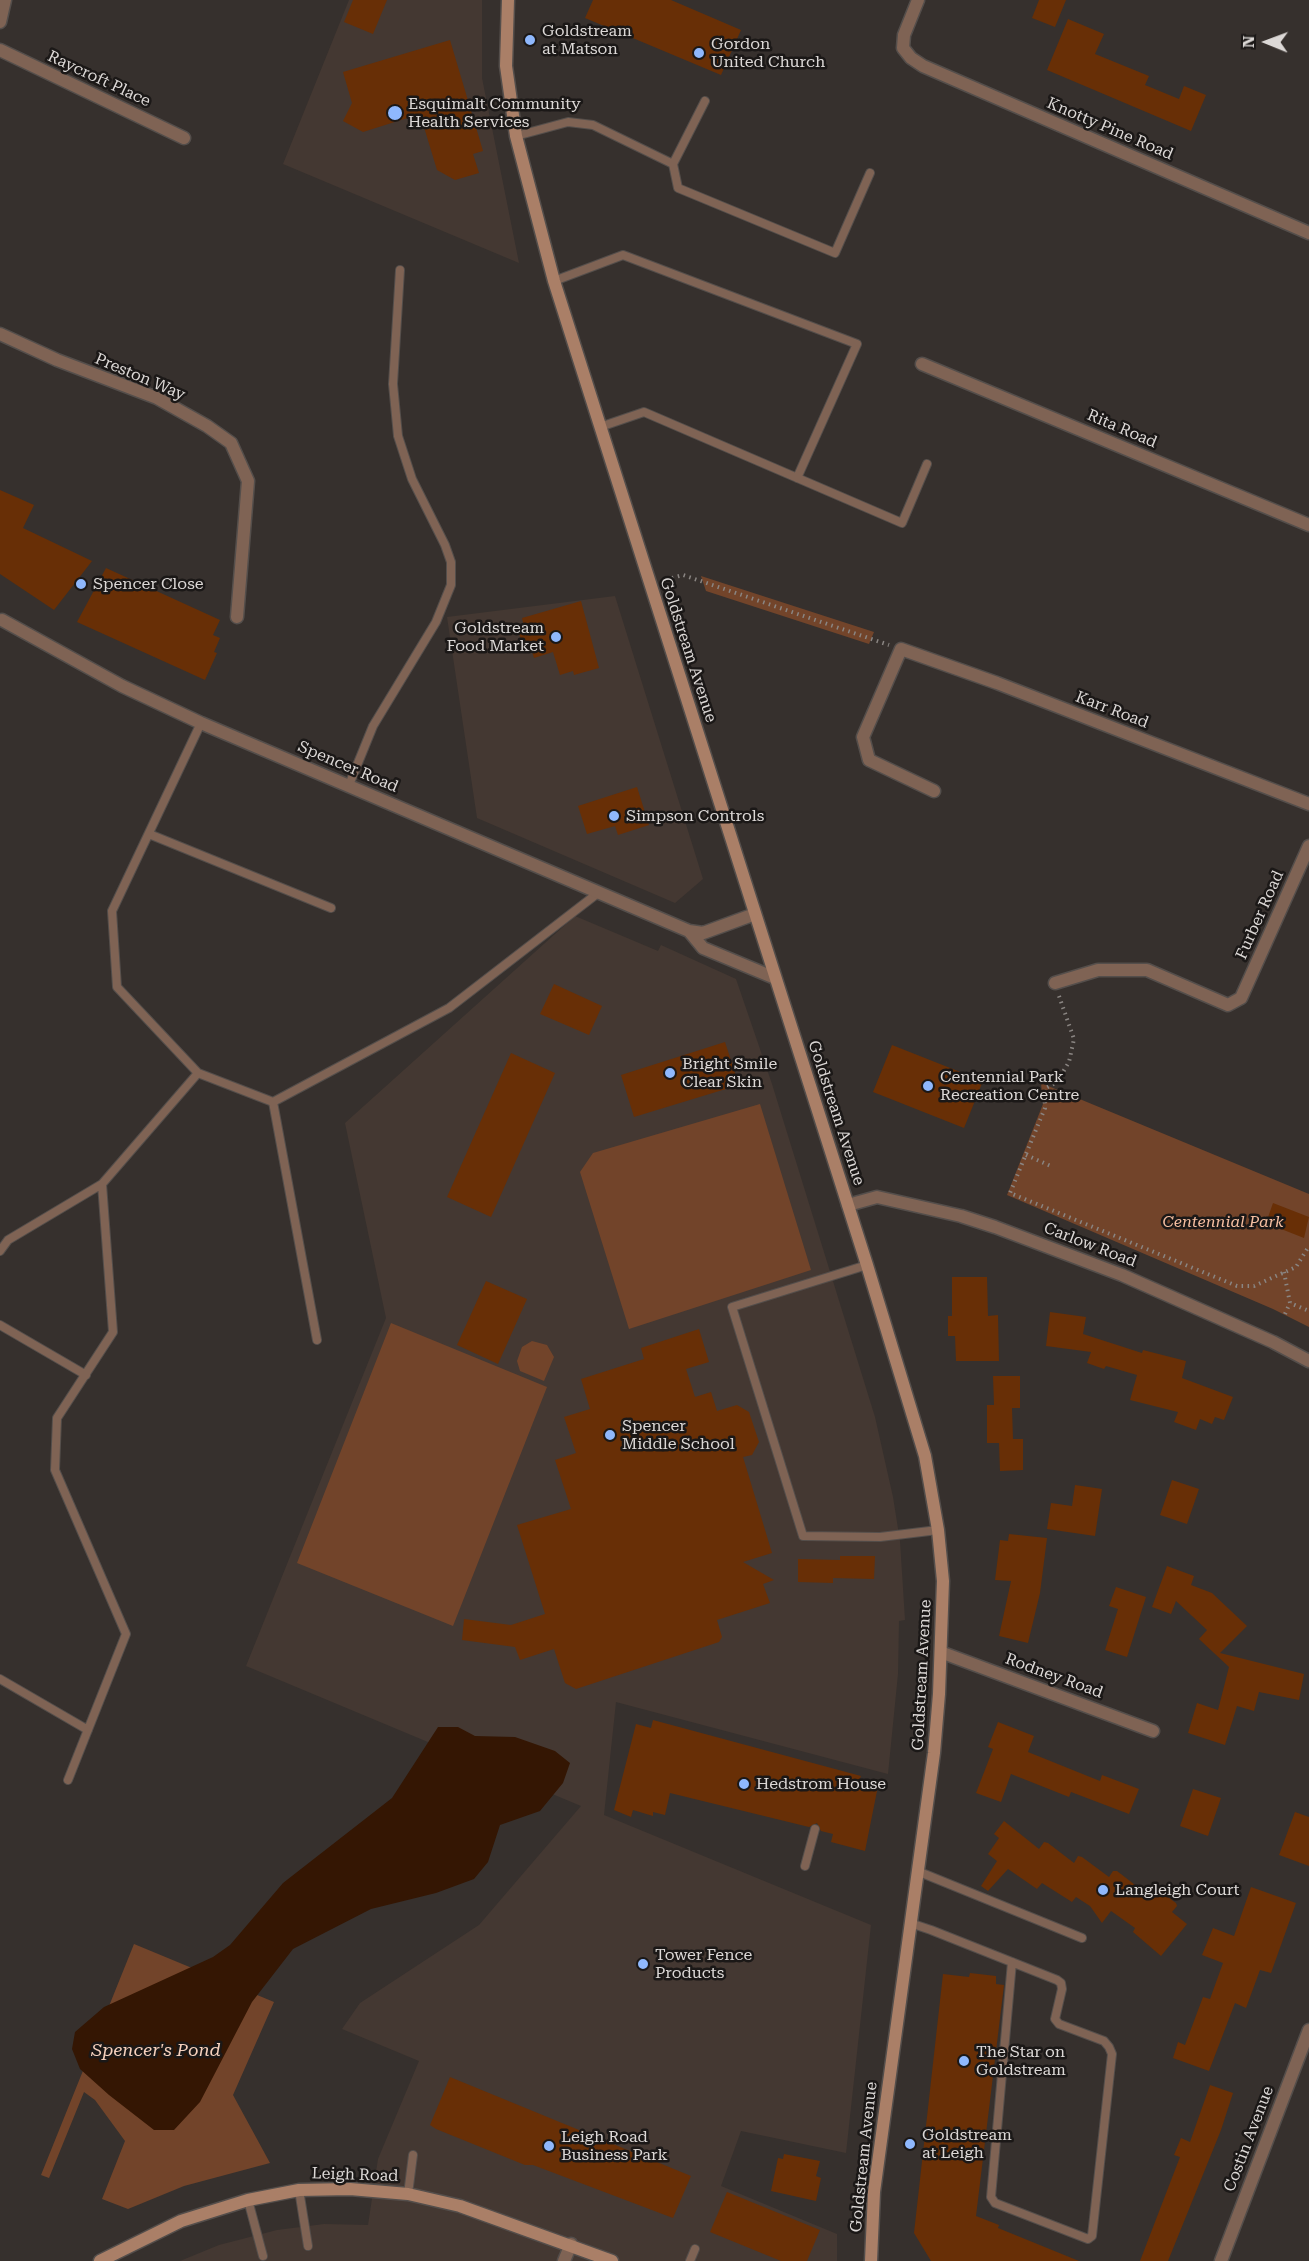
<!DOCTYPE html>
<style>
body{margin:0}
#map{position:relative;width:1309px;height:2261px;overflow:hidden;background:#36302d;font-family:"Roboto Serif",serif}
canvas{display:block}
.north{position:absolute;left:1237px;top:12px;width:60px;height:60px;-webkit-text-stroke:4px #1b1817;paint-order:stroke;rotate:271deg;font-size:16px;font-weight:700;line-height:24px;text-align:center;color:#dcd8d6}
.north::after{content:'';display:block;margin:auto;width:21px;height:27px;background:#dcd8d6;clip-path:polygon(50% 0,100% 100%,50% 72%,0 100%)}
</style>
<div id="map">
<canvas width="1309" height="2261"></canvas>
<div class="north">N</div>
</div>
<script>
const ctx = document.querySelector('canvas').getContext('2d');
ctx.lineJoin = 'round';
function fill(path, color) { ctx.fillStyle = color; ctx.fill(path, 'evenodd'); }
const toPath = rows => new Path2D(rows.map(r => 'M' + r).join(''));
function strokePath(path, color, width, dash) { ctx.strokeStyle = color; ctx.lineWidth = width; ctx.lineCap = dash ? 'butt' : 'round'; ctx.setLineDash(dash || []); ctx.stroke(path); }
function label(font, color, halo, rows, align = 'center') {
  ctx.font = font + ' "Roboto Serif",serif'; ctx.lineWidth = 5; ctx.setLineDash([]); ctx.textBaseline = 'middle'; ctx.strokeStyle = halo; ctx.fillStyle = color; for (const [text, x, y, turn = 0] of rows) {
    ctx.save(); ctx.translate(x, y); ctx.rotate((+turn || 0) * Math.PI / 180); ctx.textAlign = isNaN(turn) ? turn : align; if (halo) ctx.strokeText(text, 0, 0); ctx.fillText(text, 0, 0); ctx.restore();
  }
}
const built = toPath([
 [349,0,482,0,482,78,519,263,283,164],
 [615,596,703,879,675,903,477,818,447,617],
 [575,916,658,951,661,945,736,979,772,1084,875,1417,893,1497,900,1541,905,1620,899,1621,898,1674,888,1774,616,1702,604,1815,871,1925,846,2153,741,2131,721,2186,837,2234,837,2261,180,2261,219,2245,277,2230,324,2224,368,2225,378,2159,419,2061,342,2029,360,2003,479,1925,581,1806,246,1666,386,1318,345,1123]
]);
const green = toPath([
 [701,576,874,632,869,644,706,591],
 [1041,1083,1309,1194,1309,1327,1273,1309,1007,1195,1043,1104],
 [760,1104,811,1270,629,1329,580,1172,593,1153],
 [391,1323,547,1387,453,1626,297,1563],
 [532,1341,547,1345,554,1357,544,1381,520,1371,517,1361,522,1347],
 [134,1944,274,2002,233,2095,270,2163,184,2186,128,2209,102,2199,125,2141,95,2100,84,2092,49,2178,41,2175]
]);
const water = toPath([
 [438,1727,458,1727,475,1736,515,1737,555,1751,570,1763,563,1783,540,1811,500,1825,488,1862,474,1879,436,1893,371,1909,293,1949,252,2002,200,2102,174,2130,154,2130,109,2095,80,2069,72,2049,75,2032,104,2007,213,1957,230,1945,283,1883,392,1798]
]);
const building = toPath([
 [353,0,387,0,373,34,344,22],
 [593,0,671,0,741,30,721,75,585,18],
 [1039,0,1066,0,1055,27,1032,18],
 [1068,19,1104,34,1095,54,1149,76,1145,85,1179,99,1184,86,1206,95,1191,131,1047,70],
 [450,40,483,151,473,154,479,173,455,180,437,170,420,114,363,132,343,121,352,103,343,72],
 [0,490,34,505,23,528,92,561,54,610,0,574],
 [106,568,220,620,213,635,220,638,214,652,217,653,205,680,77,622],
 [581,601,599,668,574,675,573,671,560,675,553,652,534,658,530,645,523,647,519,633,525,631,522,618],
 [637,787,649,825,618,835,615,826,587,834,578,806],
 [554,984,602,1006,589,1035,540,1014],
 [725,1042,739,1085,634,1117,621,1075],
 [892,1045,983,1081,964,1128,873,1092],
 [511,1053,555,1073,491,1217,447,1197],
 [1273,1203,1309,1217,1304,1238,1266,1223],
 [952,1277,987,1277,988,1316,998,1315,999,1361,956,1361,955,1336,948,1336,948,1316,952,1316],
 [486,1281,527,1299,498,1364,457,1345],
 [1050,1312,1086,1317,1083,1334,1142,1353,1143,1350,1186,1361,1182,1378,1233,1397,1224,1420,1215,1417,1212,1424,1200,1419,1196,1430,1174,1422,1178,1412,1130,1400,1137,1375,1106,1366,1104,1369,1087,1363,1091,1352,1046,1346],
 [699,1329,709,1362,686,1369,695,1397,711,1392,717,1411,737,1405,749,1412,759,1442,752,1455,743,1457,772,1553,743,1562,774,1580,763,1584,770,1603,717,1620,722,1637,719,1642,576,1689,565,1683,554,1649,520,1660,515,1647,462,1640,464,1619,511,1625,545,1614,517,1525,571,1509,555,1460,576,1453,564,1417,590,1409,581,1379,644,1359,641,1348],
 [993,1376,1020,1376,1020,1408,1012,1408,1013,1439,1023,1439,1023,1470,1000,1471,999,1443,987,1443,987,1405,994,1405],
 [1172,1480,1199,1489,1187,1524,1160,1515],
 [1075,1485,1102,1489,1095,1536,1047,1529,1051,1503,1072,1506],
 [1009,1534,1047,1538,1040,1593,1028,1643,999,1636,1011,1581,995,1580,1000,1540,1008,1541],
 [840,1556,875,1556,874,1579,833,1578,833,1583,798,1582,798,1559,840,1560],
 [1167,1566,1194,1576,1191,1585,1212,1593,1247,1626,1220,1653,1304,1674,1299,1700,1259,1692,1254,1711,1237,1706,1225,1745,1188,1733,1197,1703,1218,1710,1229,1667,1199,1639,1207,1630,1176,1601,1171,1614,1152,1607],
 [1116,1587,1146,1597,1127,1657,1105,1650,1118,1609,1109,1606],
 [653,1720,861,1776,859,1781,878,1786,865,1851,831,1842,833,1834,821,1831,817,1823,809,1827,670,1793,665,1815,653,1812,653,1816,633,1810,631,1817,614,1810,636,1724,651,1728],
 [998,1722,1034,1736,1028,1752,1100,1781,1102,1775,1139,1789,1129,1814,1071,1792,1069,1797,1011,1774,1001,1802,976,1793,993,1749,988,1747],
 [1193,1789,1221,1798,1208,1836,1180,1826],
 [1295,1812,1309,1817,1309,1866,1279,1855],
 [1004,1821,1039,1849,1044,1842,1048,1843,1074,1863,1078,1856,1082,1857,1109,1877,1113,1871,1117,1871,1143,1891,1147,1885,1151,1885,1176,1903,1177,1906,1172,1912,1187,1924,1161,1956,1133,1932,1135,1928,1111,1911,1102,1923,1090,1906,1076,1897,1072,1902,1042,1883,1037,1889,1008,1869,988,1891,981,1886,997,1861,988,1854,999,1838,994,1834],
 [1251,1887,1296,1903,1271,1973,1260,1970,1246,2008,1235,2003,1209,2071,1173,2058,1178,2042,1185,2045,1203,1997,1210,1999,1223,1963,1202,1955,1213,1928,1234,1936],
 [970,1973,996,1976,996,1984,1004,1985,976,2216,999,2225,998,2228,1079,2261,931,2261,914,2233,943,1974,969,1977],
 [450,2077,691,2176,673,2218,533,2165,525,2165,436,2129,430,2125],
 [1210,2085,1233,2093,1221,2130,1168,2261,1140,2261,1180,2157,1174,2155,1181,2138,1190,2142],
 [784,2154,820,2161,816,2176,821,2178,816,2201,771,2191,778,2158,783,2159],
 [727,2192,820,2230,807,2261,781,2261,710,2232]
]);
const path = toPath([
 [672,578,683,575,889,645],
 [1059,996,1074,1039,1069,1062,1057,1082,1044,1089,1045,1108,1010,1193,1237,1286,1254,1286,1296,1267,1309,1246],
 [1026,1155,1053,1167],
 [1284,1272,1290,1303,1309,1311],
 [1285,1314,1290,1303]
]);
const lane = toPath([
 [705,101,673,164,678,188,835,253,870,173],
 [516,136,568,122,593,125,673,164],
 [554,281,623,255,857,344,797,478],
 [600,427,644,412,902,523,927,464],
 [201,723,112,911,117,987,198,1073,273,1102,449,1008,598,893],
 [349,785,373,726,436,622,451,585,451,562,445,545,412,479,398,436,393,384,400,270],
 [149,834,331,908],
 [273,1102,317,1340],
 [0,1251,8,1240,102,1184],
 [867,1265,732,1307,803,1536,880,1537,938,1530],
 [0,1325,86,1375],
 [0,1679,88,1730],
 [68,1780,126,1634,55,1470,57,1418,113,1332,102,1184,198,1073],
 [805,1866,815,1829],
 [917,1871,1082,1938],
 [910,1923,931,1930,1057,1980,1061,1983,1062,1989,1055,2019,1059,2024,1104,2041,1109,2047,1112,2054,1092,2236,1088,2239,995,2203,991,2197,1012,1962],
 [299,2190,308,2246],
 [408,2194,413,2155],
 [248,2200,263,2256],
 [690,2261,695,2249]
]);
const street = toPath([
 [918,0,904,35,903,48,911,58,923,66,1309,233],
 [0,22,5,0],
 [0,50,184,138],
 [0,334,57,360,157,398,207,426,231,443,248,481,237,617],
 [922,364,1309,525],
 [2,620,122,686,201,723,689,931,703,933,755,914],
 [934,791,869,760,863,737,901,649,997,683,1309,804],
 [689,931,703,948,775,978],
 [1055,983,1098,970,1147,970,1228,1005,1241,998,1309,846],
 [848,1205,877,1197,961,1216,995,1227,1122,1275,1273,1342,1309,1361],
 [943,1653,1153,1731],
 [564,2261,571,2244],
 [1221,2261,1309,2030]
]);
const secondary = toPath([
 [508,0,506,66,516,136,554,281,867,1265,925,1456,938,1530,943,1581,939,1694,934,1753,874,2192,871,2261],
 [100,2261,181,2221,248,2200,299,2190,350,2189,408,2194,460,2206,612,2261]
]);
const markers = [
 [530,40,6,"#8fb8fd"],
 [699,53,6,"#8fb8fd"],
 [395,113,8,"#8fb8fd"],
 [81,584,6,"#8fb8fd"],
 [556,637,6,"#8fb8fd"],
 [614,816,6,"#8fb8fd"],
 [670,1073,6,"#8fb8fd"],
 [928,1086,6,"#8fb8fd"],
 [610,1435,6,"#8fb8fd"],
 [744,1784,6,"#8fb8fd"],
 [1103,1890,6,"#8fb8fd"],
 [643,1964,6,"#8fb8fd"],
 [964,2061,6,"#8fb8fd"],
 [910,2144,6,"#8fb8fd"],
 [549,2146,6,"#8fb8fd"]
];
const poiNames = [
 ["Goldstream",542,31],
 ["at Matson",542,49],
 ["Gordon",711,44],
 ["United Church",711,62],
 ["Esquimalt Community",408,104],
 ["Health Services",408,122],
 ["Spencer Close",93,584],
 ["Goldstream",544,628,"right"],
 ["Food Market",544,646,"right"],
 ["Simpson Controls",626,816],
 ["Bright Smile",682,1064],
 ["Clear Skin",682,1082],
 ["Centennial Park",940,1077],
 ["Recreation Centre",940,1095],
 ["Spencer",622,1426],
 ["Middle School",622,1444],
 ["Hedstrom House",756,1784],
 ["Langleigh Court",1115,1890],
 ["Tower Fence",655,1955],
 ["Products",655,1973],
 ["The Star on",976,2052],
 ["Goldstream",976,2070],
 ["Goldstream",922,2135],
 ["at Leigh",922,2153],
 ["Leigh Road",561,2137],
 ["Business Park",561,2155]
];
const streetNames = [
 ["Raycroft Place",99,79,25],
 ["Knotty Pine Road",1110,129,23],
 ["Preston Way",140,377,23],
 ["Rita Road",1122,429,23],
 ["Goldstream Avenue",688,650,72],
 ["Karr Road",1112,710,21],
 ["Spencer Road",348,767,23],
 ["Furber Road",1260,915,-66],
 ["Goldstream Avenue",836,1113,72],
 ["Carlow Road",1090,1245,21],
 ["Goldstream Avenue",922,1675,-87],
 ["Rodney Road",1054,1676,20],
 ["Costin Avenue",1249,2139,-69],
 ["Goldstream Avenue",864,2157,-84],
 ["Leigh Road",355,2175,2]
];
const parkNames = [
 ["Centennial Park",1223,1222]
];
const waterNames = [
 ["Spencer's Pond",156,2051]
];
fill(built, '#443832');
fill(green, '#72442a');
fill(water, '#341603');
fill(building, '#682f06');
strokePath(lane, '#544e4b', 10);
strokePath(street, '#544e4b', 15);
strokePath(secondary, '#544e4b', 15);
strokePath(path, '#8a8582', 4, [1.5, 4.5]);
strokePath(lane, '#7f6354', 8);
strokePath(street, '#7f6354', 12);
strokePath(secondary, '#aa7f67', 12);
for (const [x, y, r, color] of markers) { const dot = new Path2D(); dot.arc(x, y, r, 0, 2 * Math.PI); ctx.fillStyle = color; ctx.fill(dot); strokePath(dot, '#1b1817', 2); }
label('16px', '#dcd8d6', '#1b1817', poiNames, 'left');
label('16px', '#dcd8d6', '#1b1817', streetNames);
label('italic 16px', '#f5bea0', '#1b1817', parkNames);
label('italic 18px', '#f6d1bd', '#1b1817', waterNames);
</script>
